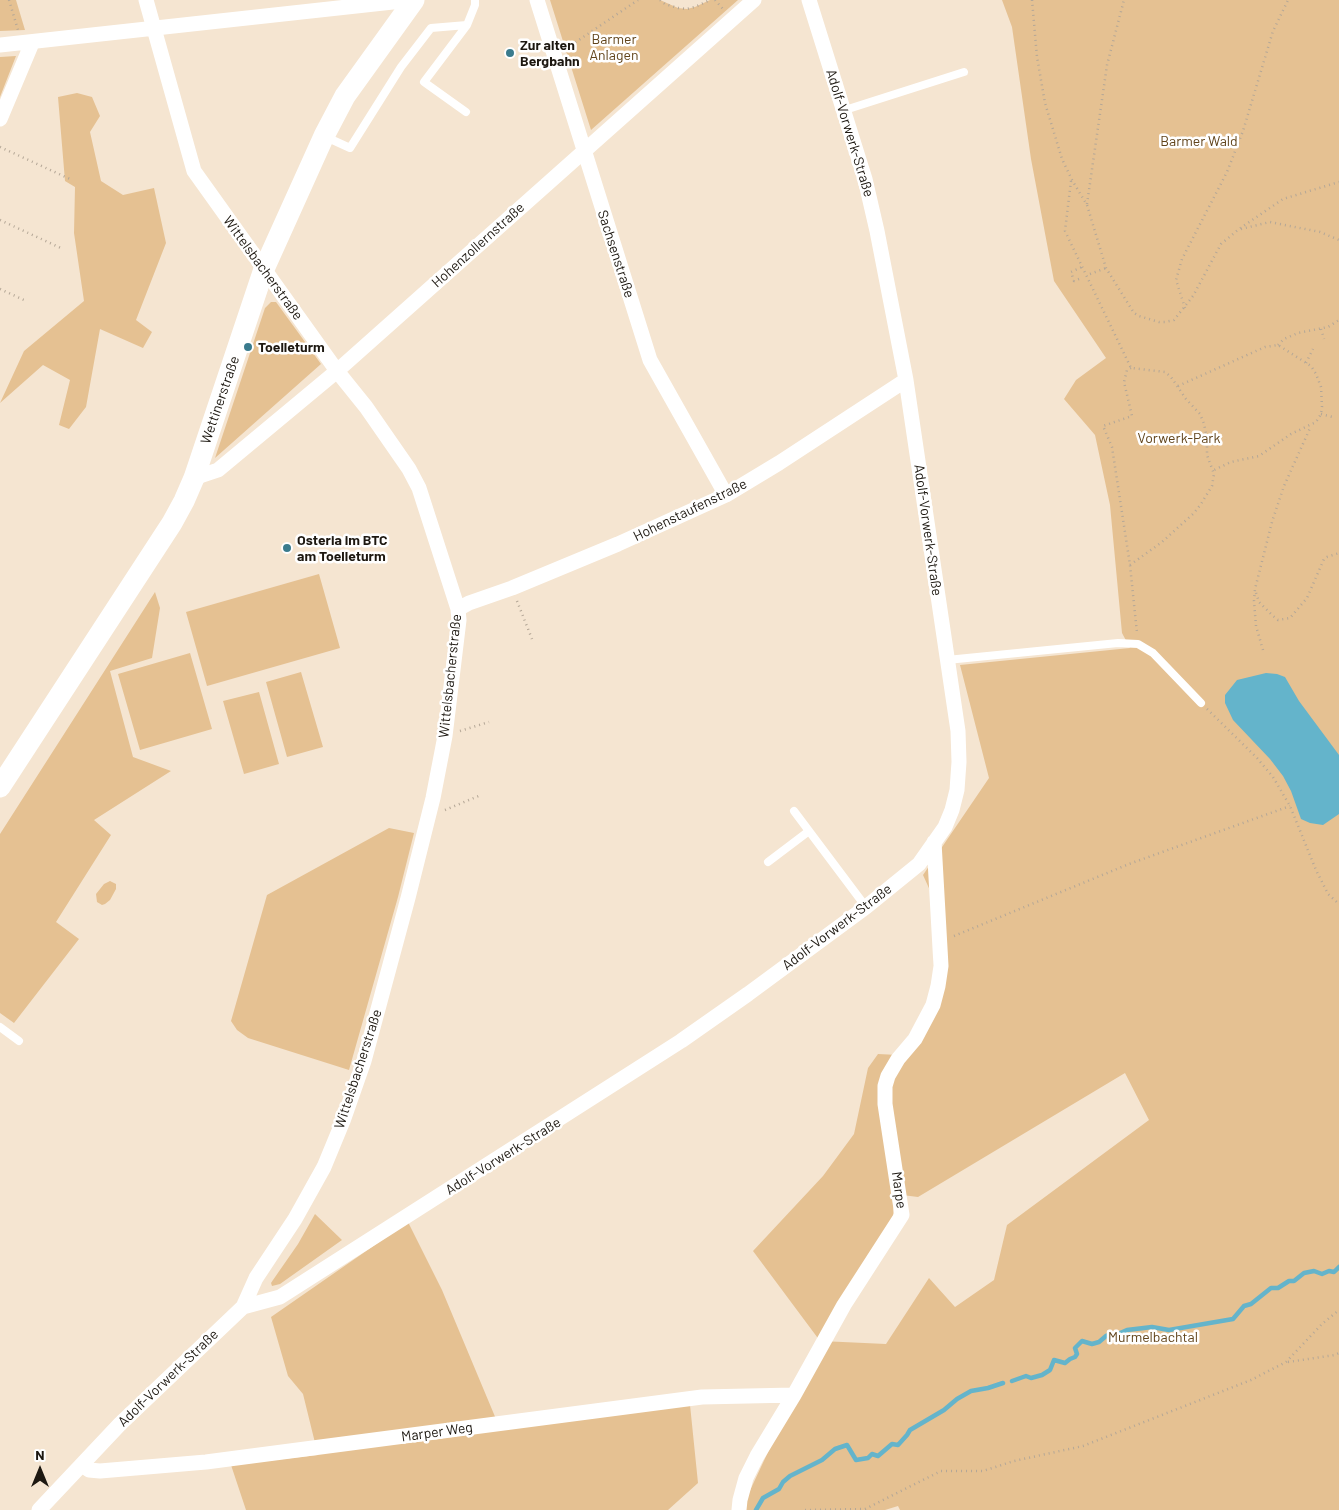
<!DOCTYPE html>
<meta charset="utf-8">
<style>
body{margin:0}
#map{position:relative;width:1339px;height:1510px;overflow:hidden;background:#f5e5d1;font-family:Barlow,sans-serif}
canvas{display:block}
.north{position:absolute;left:15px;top:1445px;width:50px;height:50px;-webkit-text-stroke:4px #fff;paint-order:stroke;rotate:0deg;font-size:14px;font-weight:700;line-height:20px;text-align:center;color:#1d1811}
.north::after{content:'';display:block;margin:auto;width:18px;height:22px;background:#1d1811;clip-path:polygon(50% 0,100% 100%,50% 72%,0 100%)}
</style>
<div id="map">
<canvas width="1339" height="1510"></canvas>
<div class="north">N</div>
</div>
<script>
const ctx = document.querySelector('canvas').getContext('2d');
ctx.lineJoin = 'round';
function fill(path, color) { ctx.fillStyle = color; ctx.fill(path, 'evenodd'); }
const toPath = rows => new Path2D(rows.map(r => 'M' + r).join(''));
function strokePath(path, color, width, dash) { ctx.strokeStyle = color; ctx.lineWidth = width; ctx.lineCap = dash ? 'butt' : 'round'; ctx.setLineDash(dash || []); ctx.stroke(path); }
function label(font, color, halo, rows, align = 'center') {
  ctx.font = font + ' Barlow,sans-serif'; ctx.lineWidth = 5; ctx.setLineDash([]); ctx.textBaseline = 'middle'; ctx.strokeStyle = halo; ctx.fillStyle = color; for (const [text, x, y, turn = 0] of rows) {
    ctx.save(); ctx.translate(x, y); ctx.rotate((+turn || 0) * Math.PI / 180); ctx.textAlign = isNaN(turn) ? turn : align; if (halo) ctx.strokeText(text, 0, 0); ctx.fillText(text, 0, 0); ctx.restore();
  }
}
const green = toPath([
 [0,0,16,0,25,30,0,31],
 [550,0,660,0,678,8,687,9,695,7,710,0,738,0,591,130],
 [1002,0,1339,0,1339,1510,900,1510,898,1506,885,1510,746,1510,746,1499,820,1341,753,1251,823,1176,854,1134,868,1068,878,1054,898,1055,927,1003,934,975,933,897,923,875,989,778,960,665,1130,648,1122,633,1110,505,1095,435,1064,399,1076,380,1106,358,1054,281,1031,159,1012,27],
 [1125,1073,1149,1120,1007,1225,994,1280,955,1307,929,1278,886,1344,821,1341,893,1216,894,1194,918,1197],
 [16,56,0,97,0,57],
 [77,93,92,97,100,116,90,132,101,181,123,195,154,188,166,243,136,320,152,332,143,348,100,329,86,407,69,429,59,425,70,380,43,365,0,403,24,351,84,301,74,233,75,187,65,181,58,97],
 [271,302,276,302,321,364,215,458,265,308],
 [319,574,340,648,207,686,186,612],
 [155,592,160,608,152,658,110,671,133,757,171,771,94,820,111,835,56,922,79,939,14,1023,0,1013,0,834],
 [190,653,212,729,140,750,118,674],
 [301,672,323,747,287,757,266,682],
 [259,692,279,764,244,774,223,701],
 [389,828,414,833,398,897,349,1070,248,1038,237,1030,231,1021,267,895],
 [110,881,116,884,116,889,110,900,105,904,102,905,97,902,96,894,104,884],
 [315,1214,342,1240,280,1284,272,1286,271,1283,273,1280,298,1244],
 [408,1222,442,1290,496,1419,689,1395,698,1483,668,1510,246,1510,231,1465,318,1455,303,1394,288,1376,271,1317]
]);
const water = toPath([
 [1266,673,1277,674,1285,677,1299,701,1339,755,1339,814,1323,825,1310,823,1301,819,1291,791,1283,776,1270,759,1233,720,1225,703,1225,695,1237,680]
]);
const stream = toPath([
 [1012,1381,1026,1376,1031,1378,1042,1375,1050,1370,1054,1360,1065,1363,1070,1359,1075,1357,1077,1354,1075,1348,1082,1341,1092,1344,1099,1342,1106,1336,1112,1334,1118,1334,1127,1330,1152,1327,1169,1330,1233,1319,1244,1306,1251,1304,1271,1288,1278,1288,1289,1281,1294,1281,1304,1273,1314,1271,1322,1274,1329,1271,1334,1272,1339,1267],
 [756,1510,763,1498,779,1489,783,1482,790,1476,822,1460,835,1449,847,1445,856,1460,868,1458,872,1454,878,1456,892,1444,898,1445,907,1435,910,1430,944,1410,957,1399,971,1391,988,1388,1003,1383]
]);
const path = toPath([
 [9,0,18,30],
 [660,0,665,4,678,8,687,9,695,7,710,0],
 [715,0,723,9],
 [1032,0,1037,57,1045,103,1062,159,1072,180,1087,205,1106,268,1134,313,1139,316,1159,322,1165,322,1174,320,1193,296,1221,244,1239,229,1283,199,1339,182],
 [567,48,638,0],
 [0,147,70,179],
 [1071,181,1065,231,1131,368],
 [1087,204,1107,65,1124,0],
 [0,220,63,249],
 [1241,229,1270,222,1320,232,1339,240],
 [1090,274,1106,268],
 [1079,279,1074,281,1071,272,1082,267],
 [0,289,24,300],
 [1185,308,1176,280,1182,259,1227,172,1243,131,1273,31,1288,0],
 [1321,329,1324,339],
 [1278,345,1284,339,1298,333,1328,327,1339,320],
 [1306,363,1313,349],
 [1131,368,1127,370,1124,382,1132,416,1103,426,1112,447,1130,565,1137,633],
 [1178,386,1265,347,1278,345,1311,366,1316,374,1321,387,1322,407,1321,414,1316,422,1291,434,1259,456,1231,462,1214,470],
 [1321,414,1333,417],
 [1130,565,1162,542,1194,513,1201,504,1212,486,1214,474,1207,455,1207,438,1204,424,1200,414,1186,399,1171,377,1165,372,1132,368],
 [1256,593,1259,602,1272,615,1278,620,1290,618,1307,598,1324,559,1327,557,1339,553],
 [517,601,532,639],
 [1263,650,1256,626,1254,601,1255,589,1272,522,1284,486,1311,426],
 [1207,709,1257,758,1273,777,1290,806,1316,870,1328,894,1339,904],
 [460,731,489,722],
 [445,810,481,795],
 [954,936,1129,864,1290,806],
 [1288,1362,1335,1355,1339,1353],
 [805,1510,865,1509,941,1471,983,1471,1014,1461,1083,1446,1251,1380,1286,1362,1322,1324,1339,1310]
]);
const lane = toPath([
 [845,110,964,72],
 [466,112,424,82,467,25],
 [326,137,350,148,401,67,431,28,467,25,475,5,475,0],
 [947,660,1118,643,1138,644,1153,653,1201,703],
 [794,811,866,907],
 [768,862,809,831],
 [0,1027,19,1041]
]);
const street = toPath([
 [146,0,194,171,337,371,366,407,409,469,419,488,458,609,459,620,445,736,433,798,408,898,364,1061,343,1121,324,1167,295,1219,256,1278,243,1307],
 [537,0,650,360,726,495],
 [0,45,411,0],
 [0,119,32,43],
 [194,478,218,470,337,371,754,0],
 [458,609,469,603,512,588,618,544,726,495,779,463,906,380],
 [82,1465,89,1470,100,1471,206,1462,702,1397,794,1395],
 [39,1510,120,1424,243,1307,280,1297,681,1041,748,994,866,907,919,864,945,827,952,810,957,790,959,762,958,731,906,380,877,231,865,179,809,0],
 [739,1510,740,1500,746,1478,757,1456,794,1395,844,1305,902,1215,885,1104,885,1086,888,1076,898,1059,915,1039,933,1005,938,986,941,966,934,842]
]);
const secondary = toPath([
 [0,787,172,523,184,501,194,478,264,269,324,136,345,96,414,0]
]);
const markers = [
 [510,53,5,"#3a7b8d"],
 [248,347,5,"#3a7b8d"],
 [287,548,5,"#3a7b8d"]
];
const parkNames = [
 ["Barmer",614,39],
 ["Anlagen",614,55],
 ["Barmer Wald",1199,141],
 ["Vorwerk-Park",1179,438],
 ["Murmelbachtal",1153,1337]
];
const poiNames = [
 ["Zur alten",520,45],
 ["Bergbahn",520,61],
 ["Toelleturm",258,347],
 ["Osteria im BTC",297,540],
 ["am Toelleturm",297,556]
];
const streetNames = [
 ["Adolf-Vorwerk-Straße",850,133,73],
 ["Hohenzollernstraße",478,245,-42],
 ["Sachsenstraße",616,254,72],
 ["Wittelsbacherstraße",263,268,54],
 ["Wettinerstraße",220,400,-71],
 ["Hohenstaufenstraße",690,510,-26],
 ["Adolf-Vorwerk-Straße",928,530,82],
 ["Wittelsbacherstraße",450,676,-84],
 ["Adolf-Vorwerk-Straße",837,927,-37],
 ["Wittelsbacherstraße",358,1069,-72],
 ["Adolf-Vorwerk-Straße",503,1156,-32],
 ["Marpe",899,1190,82],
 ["Adolf-Vorwerk-Straße",168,1378,-44],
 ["Marper Weg",437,1432,-8]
];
fill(green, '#e5c192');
fill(water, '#64b4cb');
strokePath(stream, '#64b4cb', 4.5);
strokePath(path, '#b4a797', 2.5, [1, 4]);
strokePath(lane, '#fff', 8);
strokePath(street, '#fff', 15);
strokePath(secondary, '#fff', 21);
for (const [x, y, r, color] of markers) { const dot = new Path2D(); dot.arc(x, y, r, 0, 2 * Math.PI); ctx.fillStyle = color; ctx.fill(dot); strokePath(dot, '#fff', 2); }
label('14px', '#61441b', '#fff', parkNames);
label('bold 14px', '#1d1811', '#fff', poiNames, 'left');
label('14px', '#1d1811', '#fff', streetNames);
</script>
